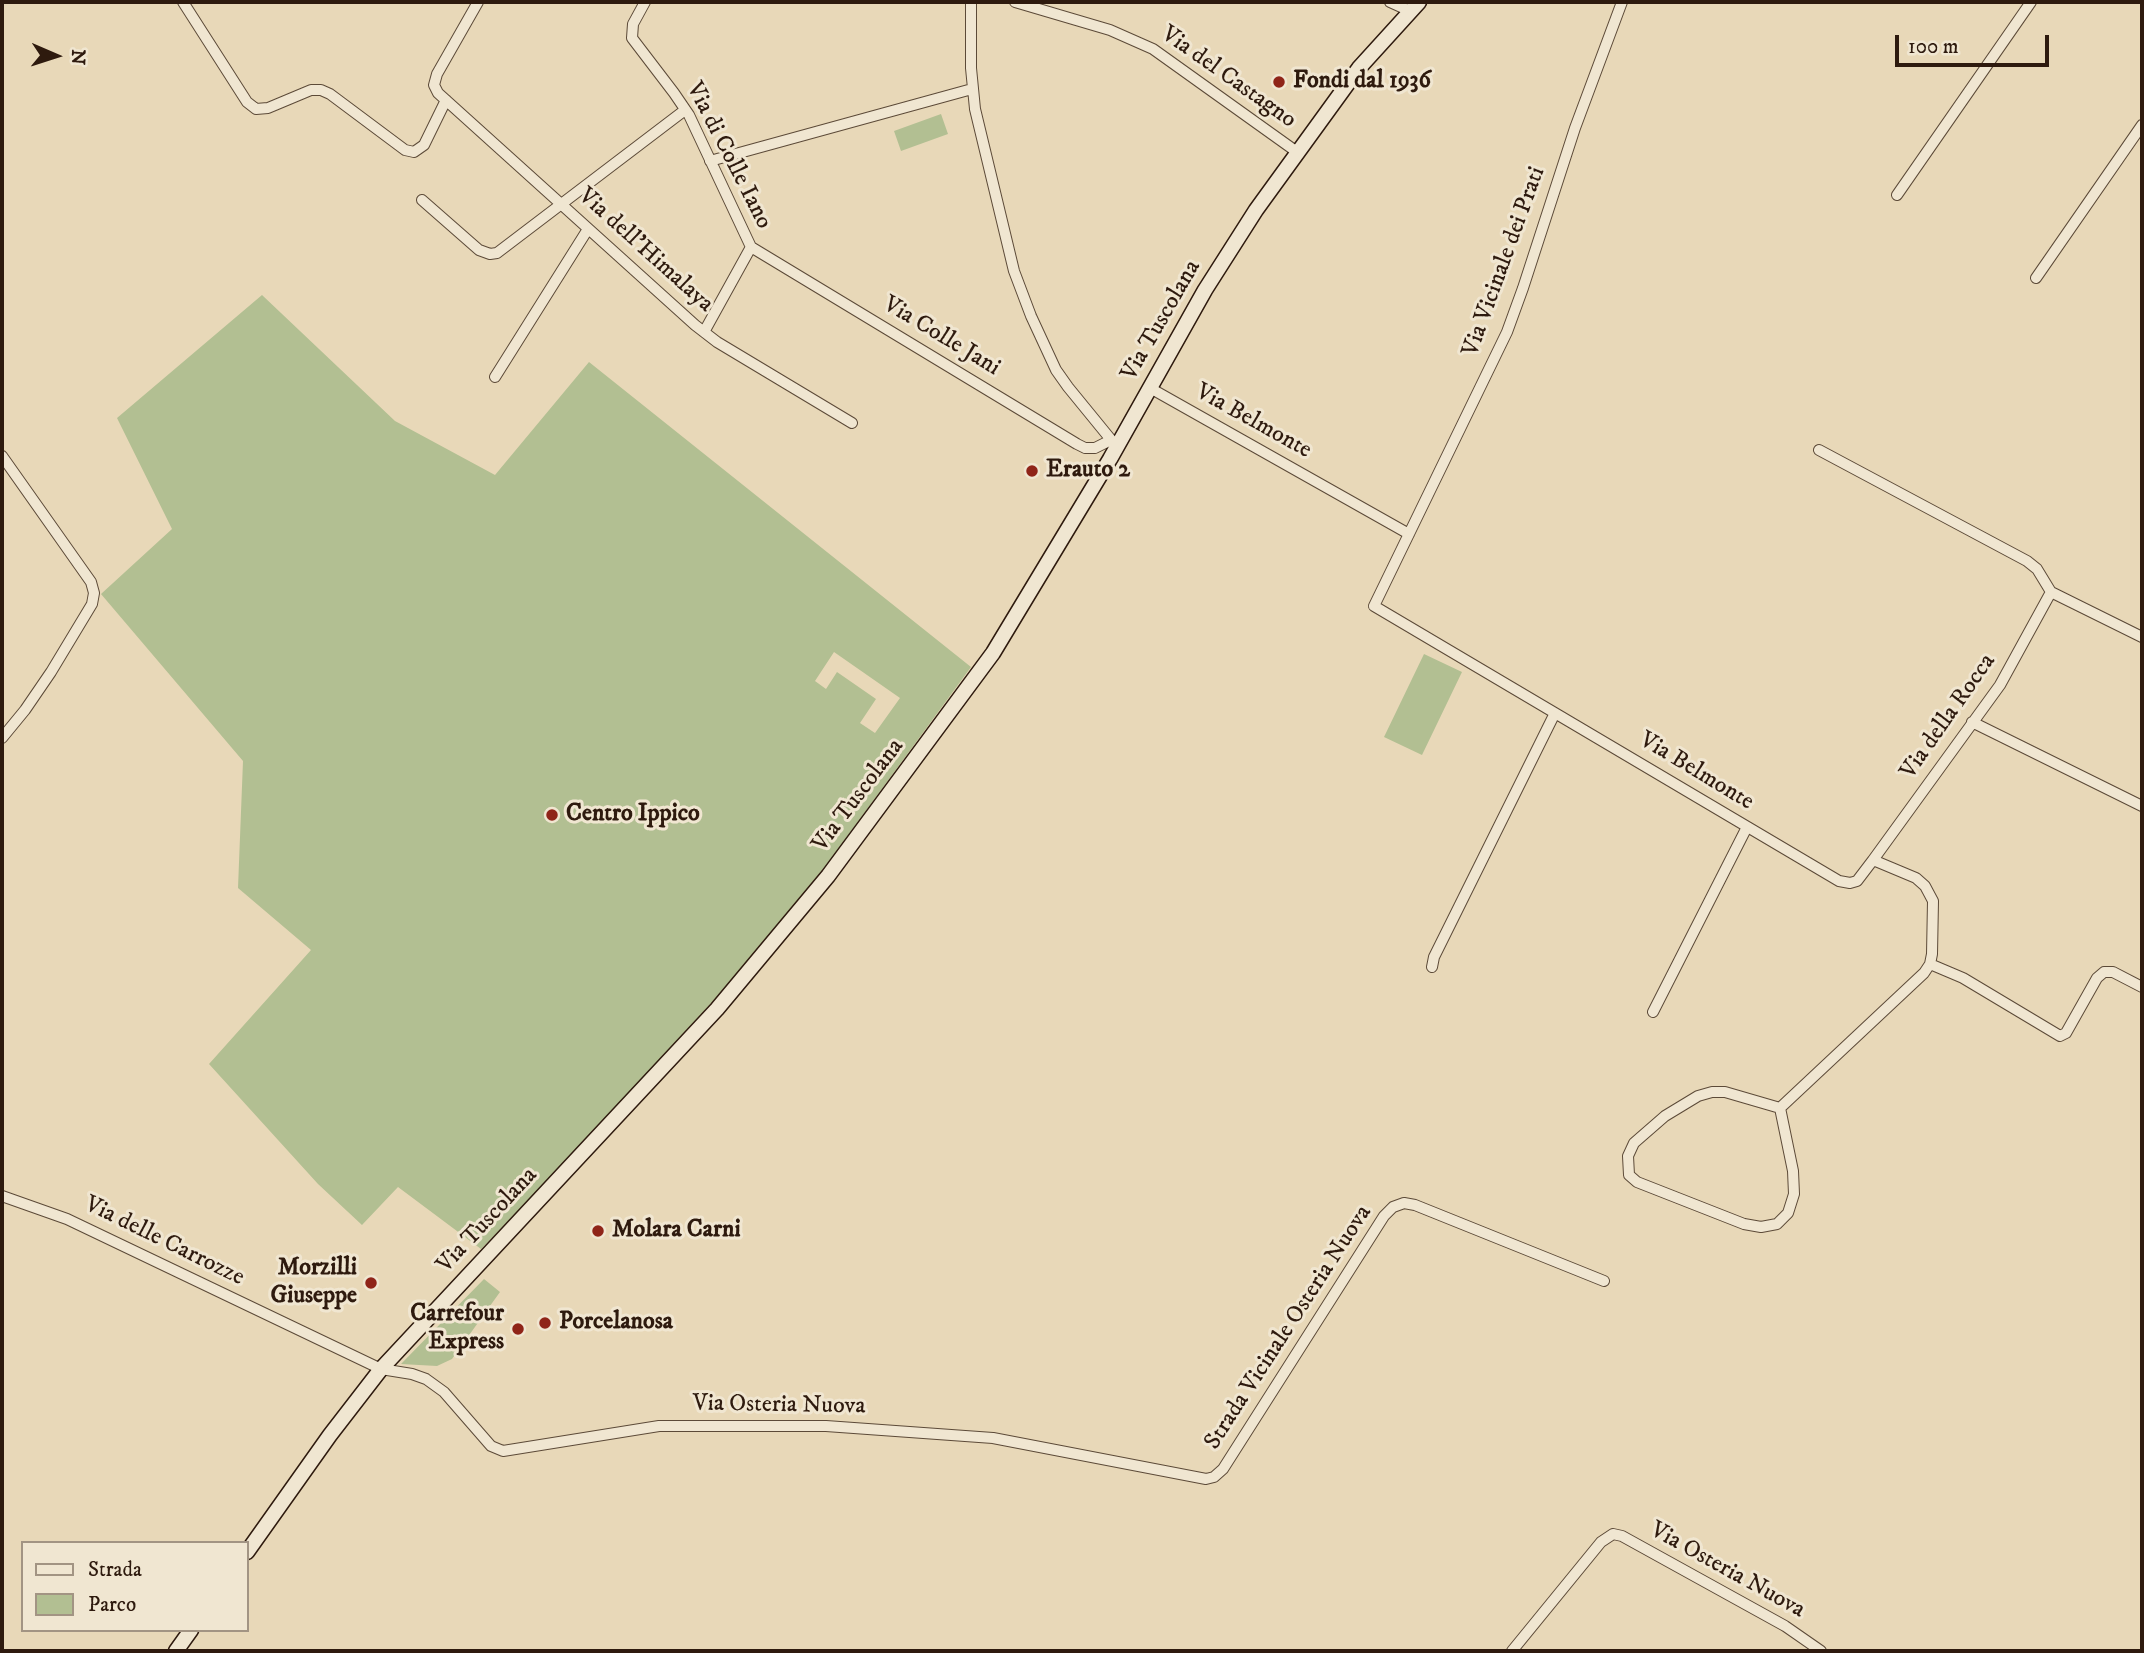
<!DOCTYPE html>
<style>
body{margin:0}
#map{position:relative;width:2144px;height:1653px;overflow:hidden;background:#e8d8b8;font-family:"IM FELL DW Pica",serif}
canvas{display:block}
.frame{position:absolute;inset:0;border:4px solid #2e1a0e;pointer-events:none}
.legend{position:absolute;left:21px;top:1541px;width:228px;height:91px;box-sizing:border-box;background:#f0e6d1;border:2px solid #a29483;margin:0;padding:9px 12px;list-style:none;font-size:21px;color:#2e1a0e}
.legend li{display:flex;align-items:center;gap:14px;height:35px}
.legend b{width:35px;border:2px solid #a29483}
.north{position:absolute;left:21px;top:21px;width:70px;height:70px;-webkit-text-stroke:5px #f0e6d1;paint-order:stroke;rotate:93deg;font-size:19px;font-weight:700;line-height:28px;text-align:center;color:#2e1a0e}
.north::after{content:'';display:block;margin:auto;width:24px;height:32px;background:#2e1a0e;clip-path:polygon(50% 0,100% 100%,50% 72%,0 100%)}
.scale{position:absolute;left:1895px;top:35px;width:154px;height:32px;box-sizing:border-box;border:4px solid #2e1a0e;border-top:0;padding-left:9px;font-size:21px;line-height:24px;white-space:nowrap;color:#2e1a0e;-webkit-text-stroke:5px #f0e6d1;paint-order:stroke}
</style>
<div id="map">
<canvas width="2144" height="1653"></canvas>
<div class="frame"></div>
<ul class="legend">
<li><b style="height:9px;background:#f0e6d1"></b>Strada</li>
<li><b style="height:19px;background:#b2bf92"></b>Parco</li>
</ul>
<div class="north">N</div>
<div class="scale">100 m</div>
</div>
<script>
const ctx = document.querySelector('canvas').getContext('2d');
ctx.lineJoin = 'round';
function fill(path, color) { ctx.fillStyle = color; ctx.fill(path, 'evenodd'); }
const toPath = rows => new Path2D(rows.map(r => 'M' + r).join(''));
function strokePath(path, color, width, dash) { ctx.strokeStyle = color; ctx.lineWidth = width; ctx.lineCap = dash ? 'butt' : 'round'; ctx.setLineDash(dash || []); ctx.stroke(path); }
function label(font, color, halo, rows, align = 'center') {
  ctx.font = font + ' "IM FELL DW Pica",serif'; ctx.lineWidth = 6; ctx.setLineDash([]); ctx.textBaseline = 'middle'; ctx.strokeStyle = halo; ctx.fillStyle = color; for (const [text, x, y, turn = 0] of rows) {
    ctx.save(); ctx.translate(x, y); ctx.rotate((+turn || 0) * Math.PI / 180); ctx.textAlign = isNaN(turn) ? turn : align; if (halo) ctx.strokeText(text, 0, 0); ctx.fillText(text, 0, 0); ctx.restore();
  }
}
const green = toPath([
 [941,114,948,134,901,151,894,131],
 [262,295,395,421,495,475,589,362,971,667,824,868,714,1000,549,1179,481,1249,398,1187,362,1225,318,1184,209,1064,311,950,238,888,243,761,101,594,172,529,117,418],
 [834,652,900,698,875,733,860,723,876,699,837,672,826,689,815,681],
 [1424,654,1462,672,1422,755,1384,737],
 [484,1279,500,1292,452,1359,437,1366,401,1364]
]);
const minor = toPath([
 [183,2,247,102,256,109,268,108,311,90,321,90,330,94,405,150,414,152,424,145,446,100],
 [478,2,437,74,434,85,438,93,695,325,717,342,852,423],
 [645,2,633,24,632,38,674,93,689,115,751,247,704,332],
 [971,2,971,68,975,109,1014,271,1031,316,1056,370,1068,387,1117,447],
 [1015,2,1110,30,1153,49,1297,152],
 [1390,2,1410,11],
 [1622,2,1575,128,1523,288,1507,332,1374,606,1839,881,1850,883,1857,881,1873,860,1916,878,1925,886,1933,901,1932,954,1930,964,1924,973,1780,1108,1725,1092,1712,1092,1698,1096,1665,1116,1634,1143,1628,1156,1629,1175,1637,1182,1744,1224,1761,1227,1777,1224,1788,1213,1794,1194,1793,1171,1780,1108],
 [710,161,972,89],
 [1897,195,2031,2],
 [422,200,479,250,490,254,497,253,685,110],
 [751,247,1077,444,1085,448,1095,448,1111,440],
 [2036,278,2142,125],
 [495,377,588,229],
 [1150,388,1409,534],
 [1819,450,2027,561,2037,569,2051,592,2142,637],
 [2,456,91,582,94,593,92,604,51,672,25,710,2,738],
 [1972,722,2142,806],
 [1873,860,2000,685,2051,592],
 [1930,964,1963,978,2060,1036,2066,1033,2097,978,2104,972,2113,972,2142,987],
 [1432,967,1434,957,1555,713],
 [1653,1012,1747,827],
 [2,1196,67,1219,381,1369,412,1374,426,1379,444,1392,491,1446,503,1451,659,1426,826,1426,993,1438,1206,1479,1214,1477,1223,1469,1384,1216,1393,1207,1404,1203,1415,1205,1604,1281],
 [1512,1651,1601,1542,1613,1534,1622,1536,1785,1626,1821,1651]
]);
const secondary = toPath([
 [247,1552,330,1435,381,1369,717,1009,828,876,993,653,1110,459,1205,290,1256,210,1359,68,1419,2],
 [176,1651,191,1630]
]);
const markers = [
 [1279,82,7,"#8f2418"],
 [1032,471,7,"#8f2418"],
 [552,815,7,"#8f2418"],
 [598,1231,7,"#8f2418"],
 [371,1283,7,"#8f2418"],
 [545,1323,7,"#8f2418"],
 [518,1329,7,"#8f2418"]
];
const streetNames = [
 ["Via del Castagno",1228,78,35],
 ["Via di Colle Iano",728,156,63],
 ["Via dell'Himalaya",645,251,42],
 ["Via Vicinale dei Prati",1505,262,-70],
 ["Via Tuscolana",1162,321,-60],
 ["Via Colle Jani",941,337,31],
 ["Via Belmonte",1253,422,29],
 ["Via della Rocca",1949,717,-55],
 ["Via Belmonte",1696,772,31],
 ["Via Tuscolana",859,796,-53],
 ["Via Tuscolana",488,1221,-47],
 ["Via delle Carrozze",164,1242,26],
 ["Strada Vicinale Osteria Nuova",1289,1328,-57],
 ["Via Osteria Nuova",779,1406,1],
 ["Via Osteria Nuova",1727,1571,29]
];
const poiNames = [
 ["Fondi dal 1936",1293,82],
 ["Erauto 2",1046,471],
 ["Centro Ippico",566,815],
 ["Molara Carni",612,1231],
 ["Morzilli",357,1269,"right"],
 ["Giuseppe",357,1297,"right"],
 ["Carrefour",504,1315,"right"],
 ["Express",504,1343,"right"],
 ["Porcelanosa",559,1323]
];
fill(green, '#b2bf92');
strokePath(minor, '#5c4a38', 12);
strokePath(secondary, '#2e1a0e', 17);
strokePath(minor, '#f0e6d1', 10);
strokePath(secondary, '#f0e6d1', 14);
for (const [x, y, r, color] of markers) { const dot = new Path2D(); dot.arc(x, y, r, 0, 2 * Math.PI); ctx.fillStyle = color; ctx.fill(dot); strokePath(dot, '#f0e6d1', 2.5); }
label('24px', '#2e1a0e', '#f0e6d1', streetNames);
label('bold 24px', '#2e1a0e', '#f0e6d1', poiNames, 'left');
</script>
